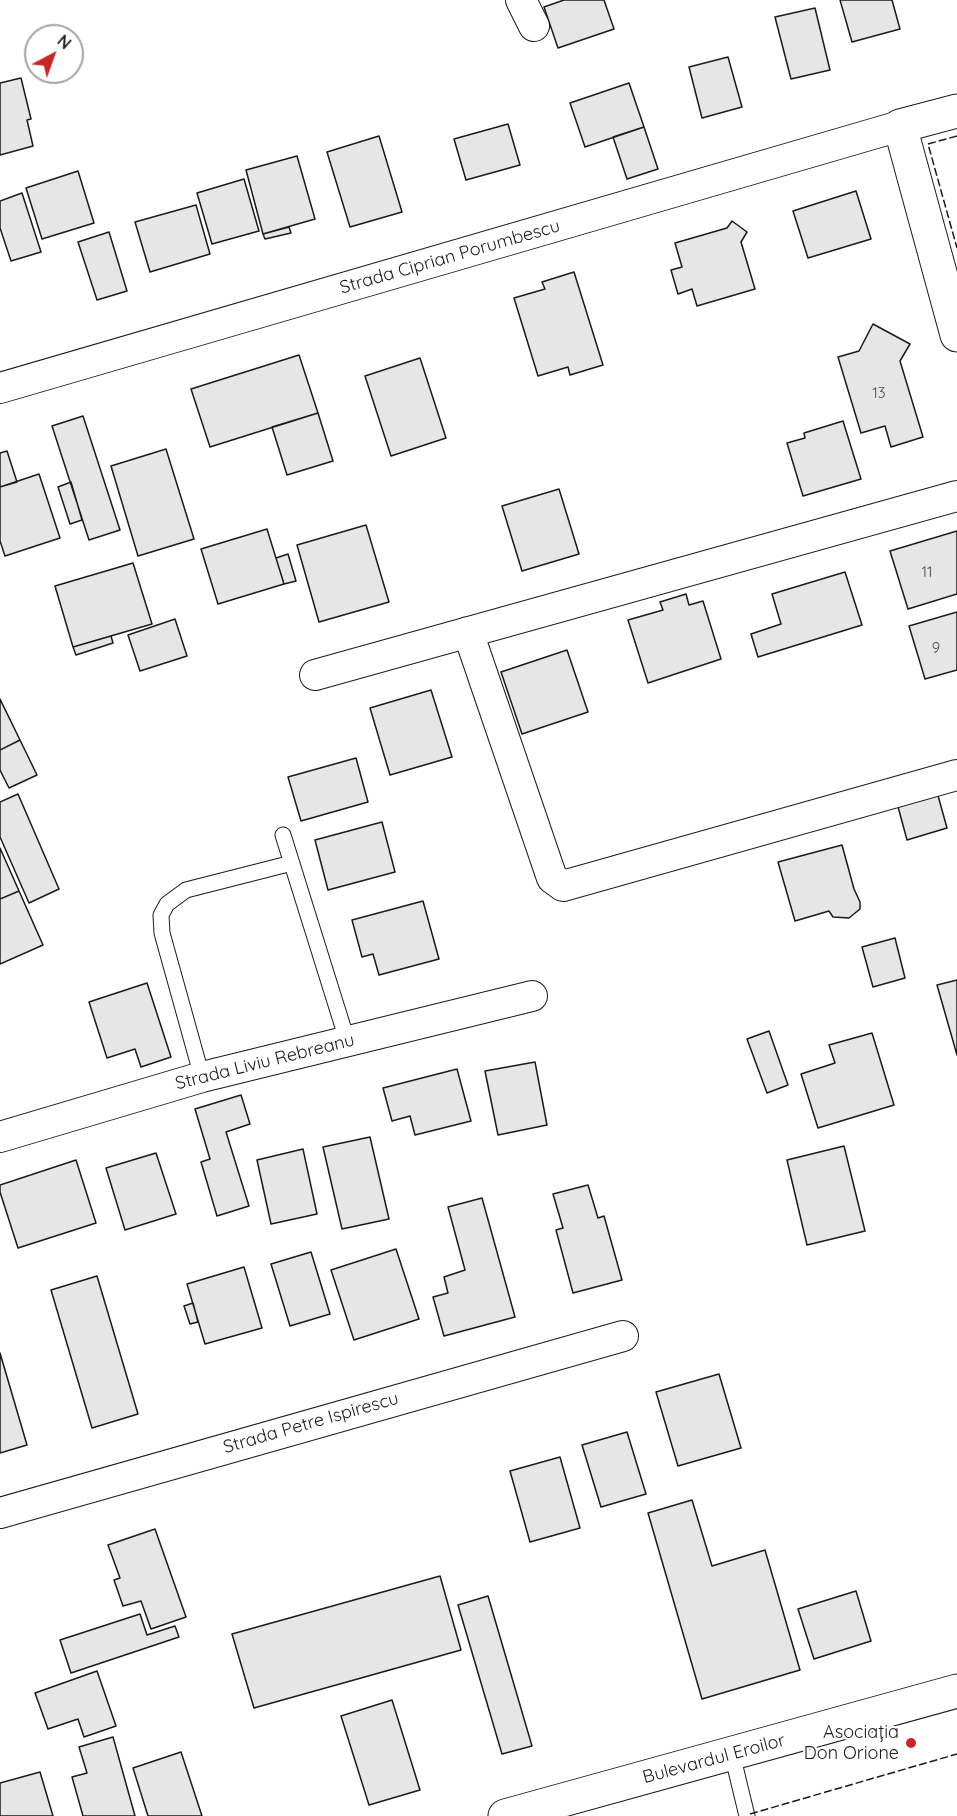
<!DOCTYPE html>
<meta charset="utf-8">
<style>
body{margin:0}
#map{position:relative;width:957px;height:1816px;overflow:hidden;background:#fff;font-family:Quicksand,sans-serif}
canvas{display:block}
.north{position:absolute;left:24px;top:24px;width:60px;height:60px;box-sizing:border-box;background:#fff;border:2px solid #a3a3a3;border-radius:50%;rotate:41deg;font-size:16px;font-weight:700;line-height:24px;text-align:center;color:#1a1a1a}
.north::after{content:'';display:block;margin:auto;width:21px;height:27px;background:#c62828;clip-path:polygon(50% 0,100% 100%,50% 72%,0 100%)}
</style>
<div id="map">
<canvas width="957" height="1816"></canvas>
<div class="north">N</div>
</div>
<script>
const ctx = document.querySelector('canvas').getContext('2d');
ctx.lineJoin = 'round';
function fill(path, color) { ctx.fillStyle = color; ctx.fill(path, 'evenodd'); }
const toPath = rows => new Path2D(rows.map(r => 'M' + r).join(''));
function strokePath(path, color, width, dash) { ctx.strokeStyle = color; ctx.lineWidth = width; ctx.lineCap = dash ? 'butt' : 'round'; ctx.setLineDash(dash || []); ctx.stroke(path); }
function label(font, color, halo, rows, align = 'center') {
  ctx.font = font + ' Quicksand,sans-serif'; ctx.lineWidth = 4.5; ctx.setLineDash([]); ctx.textBaseline = 'middle'; ctx.strokeStyle = halo; ctx.fillStyle = color; for (const [text, x, y, turn = 0] of rows) {
    ctx.save(); ctx.translate(x, y); ctx.rotate((+turn || 0) * Math.PI / 180); ctx.textAlign = isNaN(turn) ? turn : align; if (halo) ctx.strokeText(text, 0, 0); ctx.fillText(text, 0, 0); ctx.restore();
  }
}
const building = toPath([
 [564,0,604,0,614,29,558,48,544,7,564,0],
 [840,0,892,0,900,29,852,42,840,0],
 [815,8,830,70,791,79,775,17,815,8],
 [728,57,742,107,702,118,689,67,728,57],
 [21,78,31,119,27,120,33,146,0,155,0,83,21,78],
 [629,83,644,127,585,147,570,103,629,83],
 [508,124,520,165,466,180,454,139,508,124],
 [644,127,658,169,627,179,613,137,644,127],
 [379,136,402,212,350,227,327,152,379,136],
 [297,156,315,219,263,234,246,170,297,156],
 [78,171,94,223,42,239,26,188,78,171],
 [244,179,259,231,212,244,197,193,244,179],
 [856,191,871,239,808,258,793,211,856,191],
 [22,193,41,252,11,261,0,228,0,201,22,193],
 [196,205,210,254,150,272,135,222,196,205],
 [732,221,747,232,741,242,755,289,697,306,692,289,678,294,671,270,682,267,675,243,727,228,732,221],
 [289,227,291,233,265,239,263,234,289,227],
 [109,232,127,291,97,300,78,242,109,232],
 [574,272,603,365,570,375,568,367,538,376,514,298,545,289,542,282,574,272],
 [873,324,910,344,900,361,923,437,891,447,885,426,861,433,838,357,859,351,873,324],
 [299,355,318,413,210,447,191,389,299,355],
 [420,358,446,438,391,456,365,376,420,358],
 [318,413,333,461,287,475,272,427,318,413],
 [83,416,120,530,89,540,52,426,83,416],
 [843,421,861,479,803,496,787,443,805,438,804,433,843,421],
 [166,449,194,539,138,556,111,466,166,449],
 [7,451,17,482,0,487,0,453,7,451],
 [39,474,60,538,5,556,0,541,0,487,39,474],
 [71,482,82,520,70,524,58,487,71,482],
 [559,489,579,554,522,571,502,506,559,489],
 [366,525,389,602,319,622,297,545,366,525],
 [267,529,284,584,218,604,201,549,267,529],
 [957,531,957,594,908,609,890,551,957,531],
 [288,554,296,581,284,584,276,558,288,554],
 [133,563,152,624,73,647,55,586,133,563],
 [845,572,862,625,758,657,751,634,781,624,772,594,845,572],
 [686,594,689,605,703,601,721,659,648,683,628,620,663,610,660,602,686,594],
 [957,612,957,670,925,679,909,626,957,612],
 [175,619,187,656,140,671,128,635,175,619],
 [111,636,113,643,76,655,73,647,111,636],
 [567,650,588,712,522,734,501,672,567,650],
 [431,690,452,757,390,775,370,708,431,690],
 [0,699,20,740,0,750,0,699],
 [20,740,37,775,9,788,0,770,0,750,20,740],
 [356,758,368,802,301,821,288,777,356,758],
 [937,792,947,828,907,840,897,803,937,792],
 [18,794,59,889,29,903,0,837,0,802,18,794],
 [382,822,395,872,328,890,315,840,382,822],
 [842,845,854,889,860,902,860,909,849,918,833,917,829,911,795,921,778,862,842,845],
 [0,848,19,891,0,899,0,848],
 [19,891,43,945,0,964,0,899,19,891],
 [423,901,439,959,379,975,373,954,362,957,352,920,423,901],
 [895,938,905,978,873,987,862,947,895,938],
 [957,980,957,1055,937,985,957,980],
 [147,983,171,1057,141,1067,135,1049,107,1058,89,1002,147,983],
 [769,1031,788,1085,767,1093,747,1039,769,1031],
 [872,1033,894,1105,818,1128,801,1074,835,1063,829,1045,872,1033],
 [535,1062,547,1125,498,1135,485,1071,535,1062],
 [457,1069,471,1121,415,1135,410,1116,392,1121,383,1088,457,1069],
 [241,1095,250,1124,226,1132,249,1206,217,1216,201,1162,210,1159,195,1109,241,1095],
 [370,1137,389,1219,342,1229,323,1147,370,1137],
 [844,1146,865,1231,807,1245,787,1160,844,1146],
 [303,1149,317,1214,271,1224,257,1160,303,1149],
 [156,1153,176,1214,125,1230,106,1168,156,1153],
 [76,1160,96,1223,18,1248,0,1192,0,1185,76,1160],
 [588,1185,598,1218,604,1216,622,1280,573,1293,556,1230,563,1228,553,1194,588,1185],
 [482,1198,515,1317,444,1336,433,1297,448,1293,444,1277,465,1270,448,1207,482,1198],
 [396,1249,419,1319,354,1340,331,1270,396,1249],
 [311,1252,330,1314,290,1326,271,1264,311,1252],
 [244,1267,262,1328,205,1344,187,1284,244,1267],
 [97,1276,138,1414,92,1428,51,1290,97,1276],
 [193,1303,198,1322,190,1324,184,1306,193,1303],
 [0,1353,27,1445,0,1453,0,1353],
 [719,1374,741,1448,678,1466,656,1392,719,1374],
 [627,1432,646,1494,601,1507,582,1445,627,1432],
 [560,1457,580,1528,530,1542,510,1471,560,1457],
 [692,1500,712,1566,765,1550,800,1670,702,1699,648,1513,692,1500],
 [155,1529,186,1617,151,1629,141,1601,123,1606,114,1580,120,1578,108,1545,155,1529],
 [440,1576,461,1650,254,1708,232,1634,440,1576],
 [856,1591,871,1641,814,1659,798,1609,856,1591],
 [488,1596,532,1746,502,1754,458,1605,488,1596],
 [140,1614,147,1635,175,1626,179,1637,71,1673,60,1640,140,1614],
 [97,1671,116,1726,84,1737,78,1719,48,1729,35,1693,97,1671],
 [392,1700,420,1790,369,1805,341,1716,392,1700],
 [113,1737,135,1816,83,1816,72,1777,87,1773,79,1747,113,1737],
 [181,1752,202,1816,148,1816,133,1768,181,1752],
 [40,1772,53,1816,0,1816,0,1783,40,1772]
]);
const service = toPath([
 [283,835,347,1040],
 [202,1077,162,933,161,915,167,904,186,890,292,863],
 [732,1754,747,1816]
]);
const minor = toPath([
 [521,0,534,26],
 [0,388,900,126],
 [468,632,552,878,563,886,957,775],
 [315,675,957,496],
 [0,1137,202,1077,532,996],
 [0,1513,623,1336]
]);
const tertiary = toPath([
 [957,111,900,126,957,335]
]);
const secondary = toPath([
 [505,1816,957,1691]
]);
const fence = toPath([
 [957,136,928,144,957,248],
 [750,1814,957,1754]
]);
const markers = [
 [911,1743,6,"#c62828"]
];
const numberNames = [
 ["13",879,393],
 ["11",927,572],
 ["9",936,648]
];
const streetNames = [
 ["Strada Ciprian Porumbescu",450,257,-16],
 ["Strada Liviu Rebreanu",265,1062,-14],
 ["Strada Petre Ispirescu",311,1423,-16],
 ["Bulevardul Eroilor",714,1759,-15]
];
const poiNames = [
 ["Asociația",899,1733],
 ["Don Orione",899,1754]
];
fill(building, '#e6e6e6');
strokePath(building, '#1a1a1a', 1.5);
strokePath(service, '#1a1a1a', 17);
strokePath(minor, '#1a1a1a', 32);
strokePath(tertiary, '#1a1a1a', 35);
strokePath(secondary, '#1a1a1a', 35);
strokePath(service, '#fff', 15);
strokePath(minor, '#fff', 30);
strokePath(tertiary, '#fff', 33);
strokePath(secondary, '#fff', 33);
strokePath(fence, '#1a1a1a', 1.5, [8, 3]);
for (const [x, y, r, color] of markers) { const dot = new Path2D(); dot.arc(x, y, r, 0, 2 * Math.PI); ctx.fillStyle = color; ctx.fill(dot); strokePath(dot, '#fff', 2); }
label('15px', '#4d4d4d', null, numberNames);
label('18px', '#1a1a1a', '#fff', streetNames);
label('18px', '#1a1a1a', '#fff', poiNames, 'right');
</script>
